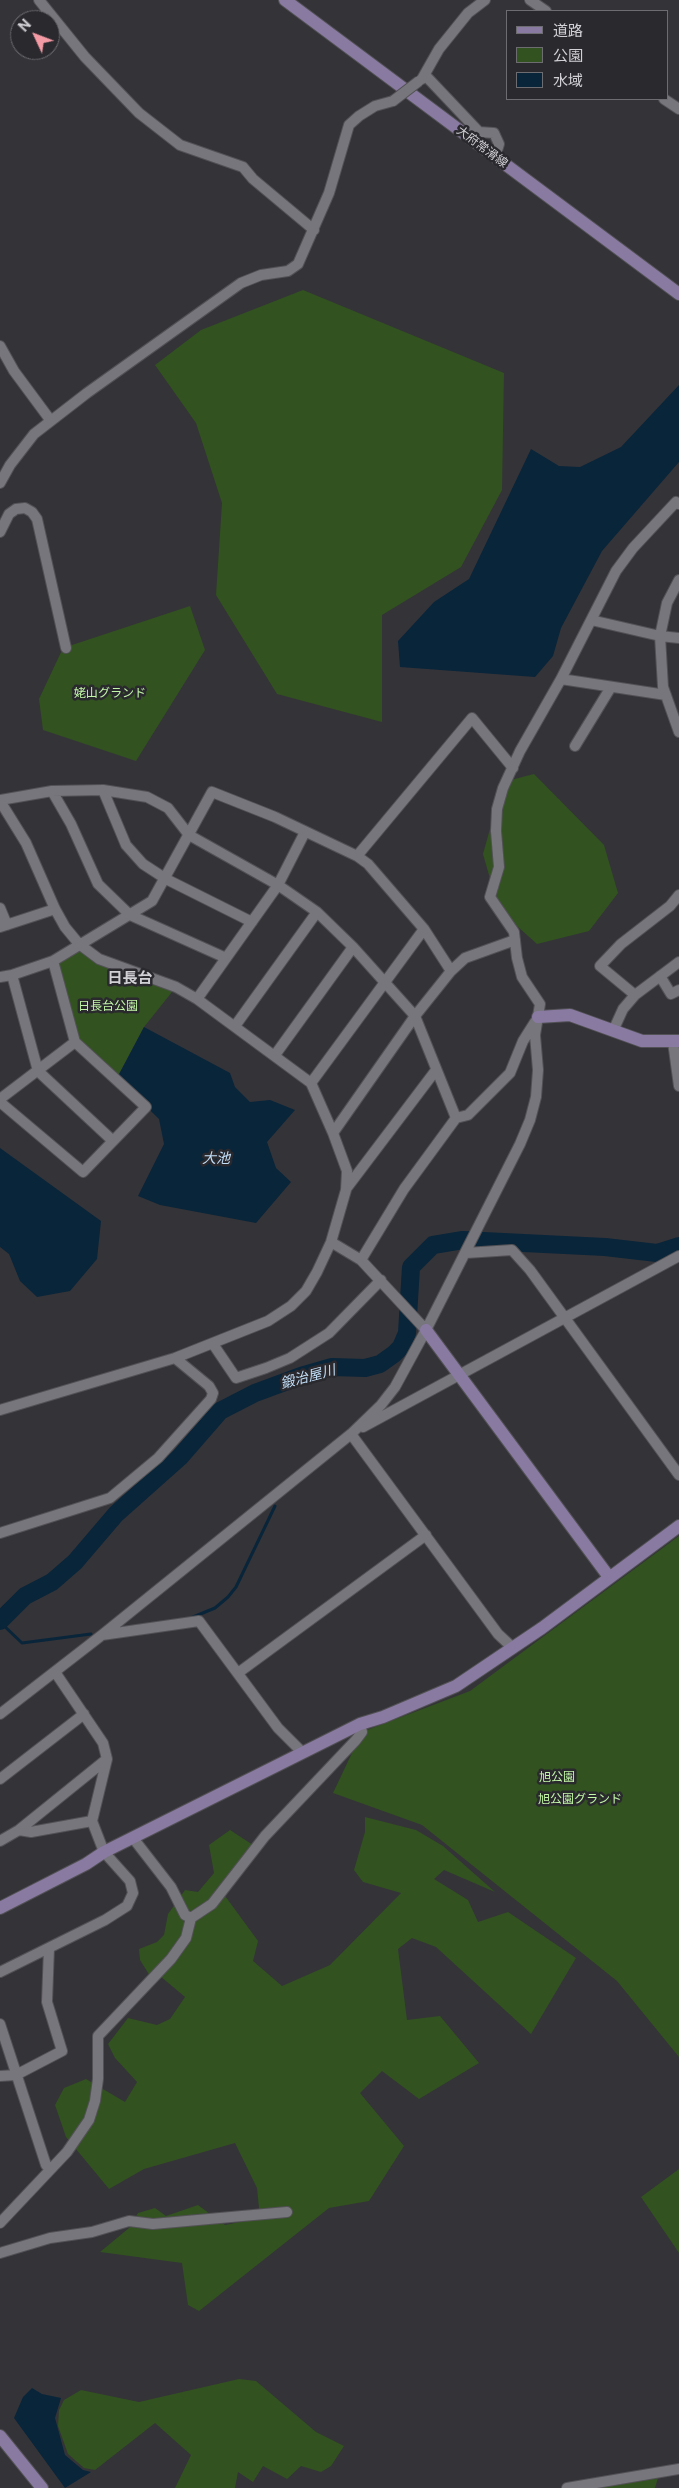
<!DOCTYPE html>
<meta charset="utf-8">
<style>
body{margin:0}
#map{position:relative;width:679px;height:2488px;overflow:hidden;background:#343338;font-family:"Public Sans","Noto Sans JP",sans-serif}
canvas{display:block}
.legend{position:absolute;left:506px;top:10px;width:162px;height:90px;box-sizing:border-box;background:#2a292e;border:1px solid #6d6c70;margin:0;padding:6px 9px;list-style:none;font-size:15px;color:#d1d0d4}
.legend li{display:flex;align-items:center;gap:10px;height:25px}
.legend b{width:25px;border:1px solid #6d6c70}
.north{position:absolute;left:10px;top:10px;width:50px;height:50px;box-sizing:border-box;background:#2a292e;border:1px solid #6d6c70;border-radius:50%;rotate:313deg;font-size:14px;font-weight:700;line-height:20px;text-align:center;color:#d1d0d4}
.north::after{content:'';display:block;margin:auto;width:18px;height:22px;background:#f49aa4;clip-path:polygon(50% 0,100% 100%,50% 72%,0 100%)}
</style>
<div id="map">
<canvas width="679" height="2488"></canvas>
<ul class="legend">
<li><b style="height:6px;background:#897aa2"></b>道路</li>
<li><b style="height:14px;background:#325220"></b>公園</li>
<li><b style="height:14px;background:#09253a"></b>水域</li>
</ul>
<div class="north">N</div>
</div>
<script>
const ctx = document.querySelector('canvas').getContext('2d');
ctx.lineJoin = 'round';
function fill(path, color) { ctx.fillStyle = color; ctx.fill(path, 'evenodd'); }
const toPath = rows => new Path2D(rows.map(r => 'M' + r).join(''));
function strokePath(path, color, width, dash) { ctx.strokeStyle = color; ctx.lineWidth = width; ctx.lineCap = dash ? 'butt' : 'round'; ctx.setLineDash(dash || []); ctx.stroke(path); }
function label(font, color, halo, rows, align = 'center') {
  ctx.font = font + ' "Public Sans","Noto Sans JP",sans-serif'; ctx.lineWidth = 5; ctx.setLineDash([]); ctx.textBaseline = 'middle'; ctx.strokeStyle = halo; ctx.fillStyle = color; for (const [text, x, y, turn = 0] of rows) {
    ctx.save(); ctx.translate(x, y); ctx.rotate((+turn || 0) * Math.PI / 180); ctx.textAlign = isNaN(turn) ? turn : align; if (halo) ctx.strokeText(text, 0, 0); ctx.fillText(text, 0, 0); ctx.restore();
  }
}
const green = toPath([
 [303,290,504,373,502,490,461,567,382,615,382,722,277,694,216,595,222,503,196,423,155,365,201,330],
 [190,606,205,650,136,761,43,730,39,699,63,648],
 [534,774,604,845,618,893,589,931,537,944,499,910,483,854,503,782],
 [79,944,99,959,176,987,144,1027,117,1078,75,1042,53,961],
 [679,1536,679,2057,617,1981,422,1825,333,1793,362,1732,470,1691],
 [365,1817,416,1830,443,1846,495,1892,444,1870,434,1879,468,1900,478,1922,508,1912,576,1958,531,2034,436,1947,412,1938,398,1949,407,2020,440,2016,479,2063,419,2099,382,2071,360,2093,404,2146,369,2201,329,2208,199,2311,188,2305,182,2263,100,2252,129,2228,138,2213,155,2208,166,2216,198,2205,225,2225,260,2218,257,2188,235,2143,144,2169,109,2189,66,2137,55,2105,64,2088,86,2079,125,2102,137,2082,115,2058,108,2044,128,2018,157,2025,170,2019,185,1997,160,1976,150,1976,140,1960,139,1949,157,1942,164,1935,168,1914,185,1890,198,1892,214,1873,209,1845,230,1830,253,1845,220,1889,258,1941,253,1961,282,1986,330,1965,401,1893,363,1882,354,1870,365,1832],
 [679,2169,679,2253,641,2197],
 [239,2379,256,2381,316,2432,344,2446,331,2466,321,2472,301,2466,287,2479,263,2466,253,2482,238,2472,235,2488,175,2488,191,2455,155,2423,95,2470,84,2468,68,2454,58,2426,59,2410,64,2400,81,2390,139,2402],
 [658,2478,655,2488,584,2488]
]);
const water = toPath([
 [679,385,679,462,602,551,561,628,553,656,535,677,400,667,398,641,434,602,469,579,531,449,559,466,580,467,621,447],
 [144,1027,230,1073,235,1087,250,1102,270,1100,295,1110,267,1142,276,1168,291,1182,256,1223,160,1205,138,1196,164,1144,159,1119,117,1078],
 [0,1148,101,1221,97,1259,70,1291,37,1297,20,1281,9,1254,0,1247],
 [32,2388,42,2394,61,2398,55,2418,65,2455,83,2470,91,2472,65,2488,14,2418,23,2397]
]);
const stream = toPath([
 [193,1617,215,1608,228,1597,236,1587,275,1506],
 [0,1622,22,1643,91,1634]
]);
const river = toPath([
 [0,1621,25,1596,52,1582,75,1562,116,1514,180,1457,220,1411,255,1393,301,1376,332,1367,365,1368,380,1364,394,1354,401,1347,407,1333,411,1267,433,1245,463,1240,605,1247,657,1253,679,1246]
]);
const street = toPath([
 [39,0,85,57,139,113,180,145,243,167,253,179,314,230],
 [530,0,546,11],
 [425,75,479,132,494,133,499,144,495,157],
 [422,79,439,49,468,13,485,0],
 [664,99,679,109],
 [0,346,14,371,51,421],
 [0,483,10,465,34,434,87,393,241,283,261,275,288,271,298,264,329,193,349,125,359,116,375,106,393,101],
 [0,532,9,514,16,509,25,508,32,512,37,519,66,648],
 [679,580,667,603,660,636,663,687,679,732],
 [591,620,660,636,679,638],
 [561,679,666,695],
 [575,746,611,687],
 [103,790,126,845,143,864,166,879,252,922],
 [52,791,71,824,98,884,130,915,226,958],
 [0,800,52,791,103,790,147,797,168,808,189,835,278,885,317,912,353,947,415,1016,456,1118,404,1189,361,1260],
 [0,801,26,843,55,909,65,927,79,944,99,959,176,987,197,999,311,1083,333,1133,347,1171,346,1190,331,1242,317,1272,306,1291,291,1306,268,1321,175,1358,0,1410],
 [357,856,472,718,513,768],
 [0,908,7,925],
 [0,927,55,909],
 [12,975,38,1071,113,1141],
 [660,976,671,994,679,990],
 [0,977,12,975,53,961,152,901,212,792,275,817,357,856,368,864,424,929,451,971],
 [635,995,600,966,621,944,670,906,679,895],
 [197,999,278,885,305,832],
 [235,1026,317,912],
 [613,1031,623,1009,635,995,679,962],
 [673,1042,679,1086],
 [275,1055,353,947],
 [311,1083,424,929],
 [0,1099,75,1042],
 [0,1102,83,1172,146,1107,75,1042,53,961],
 [456,1118,468,1115,510,1073,523,1041,535,1022],
 [333,1133,415,1016,451,971,465,958,515,940],
 [346,1189,436,1070],
 [331,1242,361,1260,426,1330],
 [466,1253,512,1250,530,1270,679,1475],
 [213,1344,236,1378,266,1368,290,1358,329,1333,381,1280],
 [363,1427,679,1256],
 [351,1434,498,1634,513,1648],
 [0,1533,110,1498,158,1458,211,1399,213,1393,209,1386,175,1358],
 [102,1635,199,1621,278,1728,302,1752],
 [238,1673,426,1535],
 [0,1714,102,1635,351,1434,381,1405,395,1387,426,1330,520,1144,530,1120,536,1097,538,1070,535,1035,540,1004,522,977,517,958,514,932,490,897,499,867,496,831,497,809,503,788,520,751,561,679,616,571,633,548,676,502,679,504],
 [0,1779,84,1714],
 [19,1830,31,1832,92,1821],
 [133,1838,171,1887,185,1915,191,1918],
 [0,1841,19,1830,107,1759],
 [0,1972,105,1920,127,1906,133,1893,130,1881,104,1852,92,1821,107,1759,103,1743,55,1672],
 [0,2024,46,2165,50,2169],
 [0,2076,16,2075,62,2051,47,2002,49,1948],
 [0,2223,67,2152,89,2120,95,2101,98,2079,98,2036,171,1959,186,1938,191,1918,212,1904,265,1836,356,1740,362,1732,360,1724],
 [0,2253,50,2238,92,2232,129,2221,153,2224,287,2212],
 [567,2488,679,2469]
]);
const secondary = toPath([
 [285,0,679,294],
 [538,1017,570,1015,642,1041,679,1041],
 [426,1330,609,1577],
 [0,1908,86,1864,104,1852,360,1724,383,1717,456,1686,542,1628,679,1526],
 [0,2436,42,2488]
]);
const streetBridge = toPath([
 [393,101,419,81]
]);
const streetNames = [
 ["大府常滑線",482,147,37]
];
const parkNames = [
 ["姥山グランド",110,693],
 ["日長台公園",108,1006],
 ["旭公園",557,1777],
 ["旭公園グランド",580,1799]
];
const waterNames = [
 ["大池",216,1159],
 ["鍛治屋川",308,1377,-15]
];
const quarterNames = [
 ["日長台",130,978]
];
fill(green, '#325220');
fill(water, '#09253a');
strokePath(stream, '#09253a', 3);
strokePath(river, '#09253a', 18);
strokePath(street, '#525155', 12);
strokePath(secondary, '#525155', 14);
strokePath(street, '#77767c', 10);
strokePath(secondary, '#897aa2', 12);
strokePath(streetBridge, '#525155', 12, []);
strokePath(streetBridge, '#77767c', 10);
label('12px', '#d1d0d4', '#2a292e', streetNames);
label('12px', '#c2f6a8', '#2a292e', parkNames);
label('italic 14px', '#c2dff8', '#2a292e', waterNames);
label('bold 15px', '#d1d0d4', '#2a292e', quarterNames);
</script>
